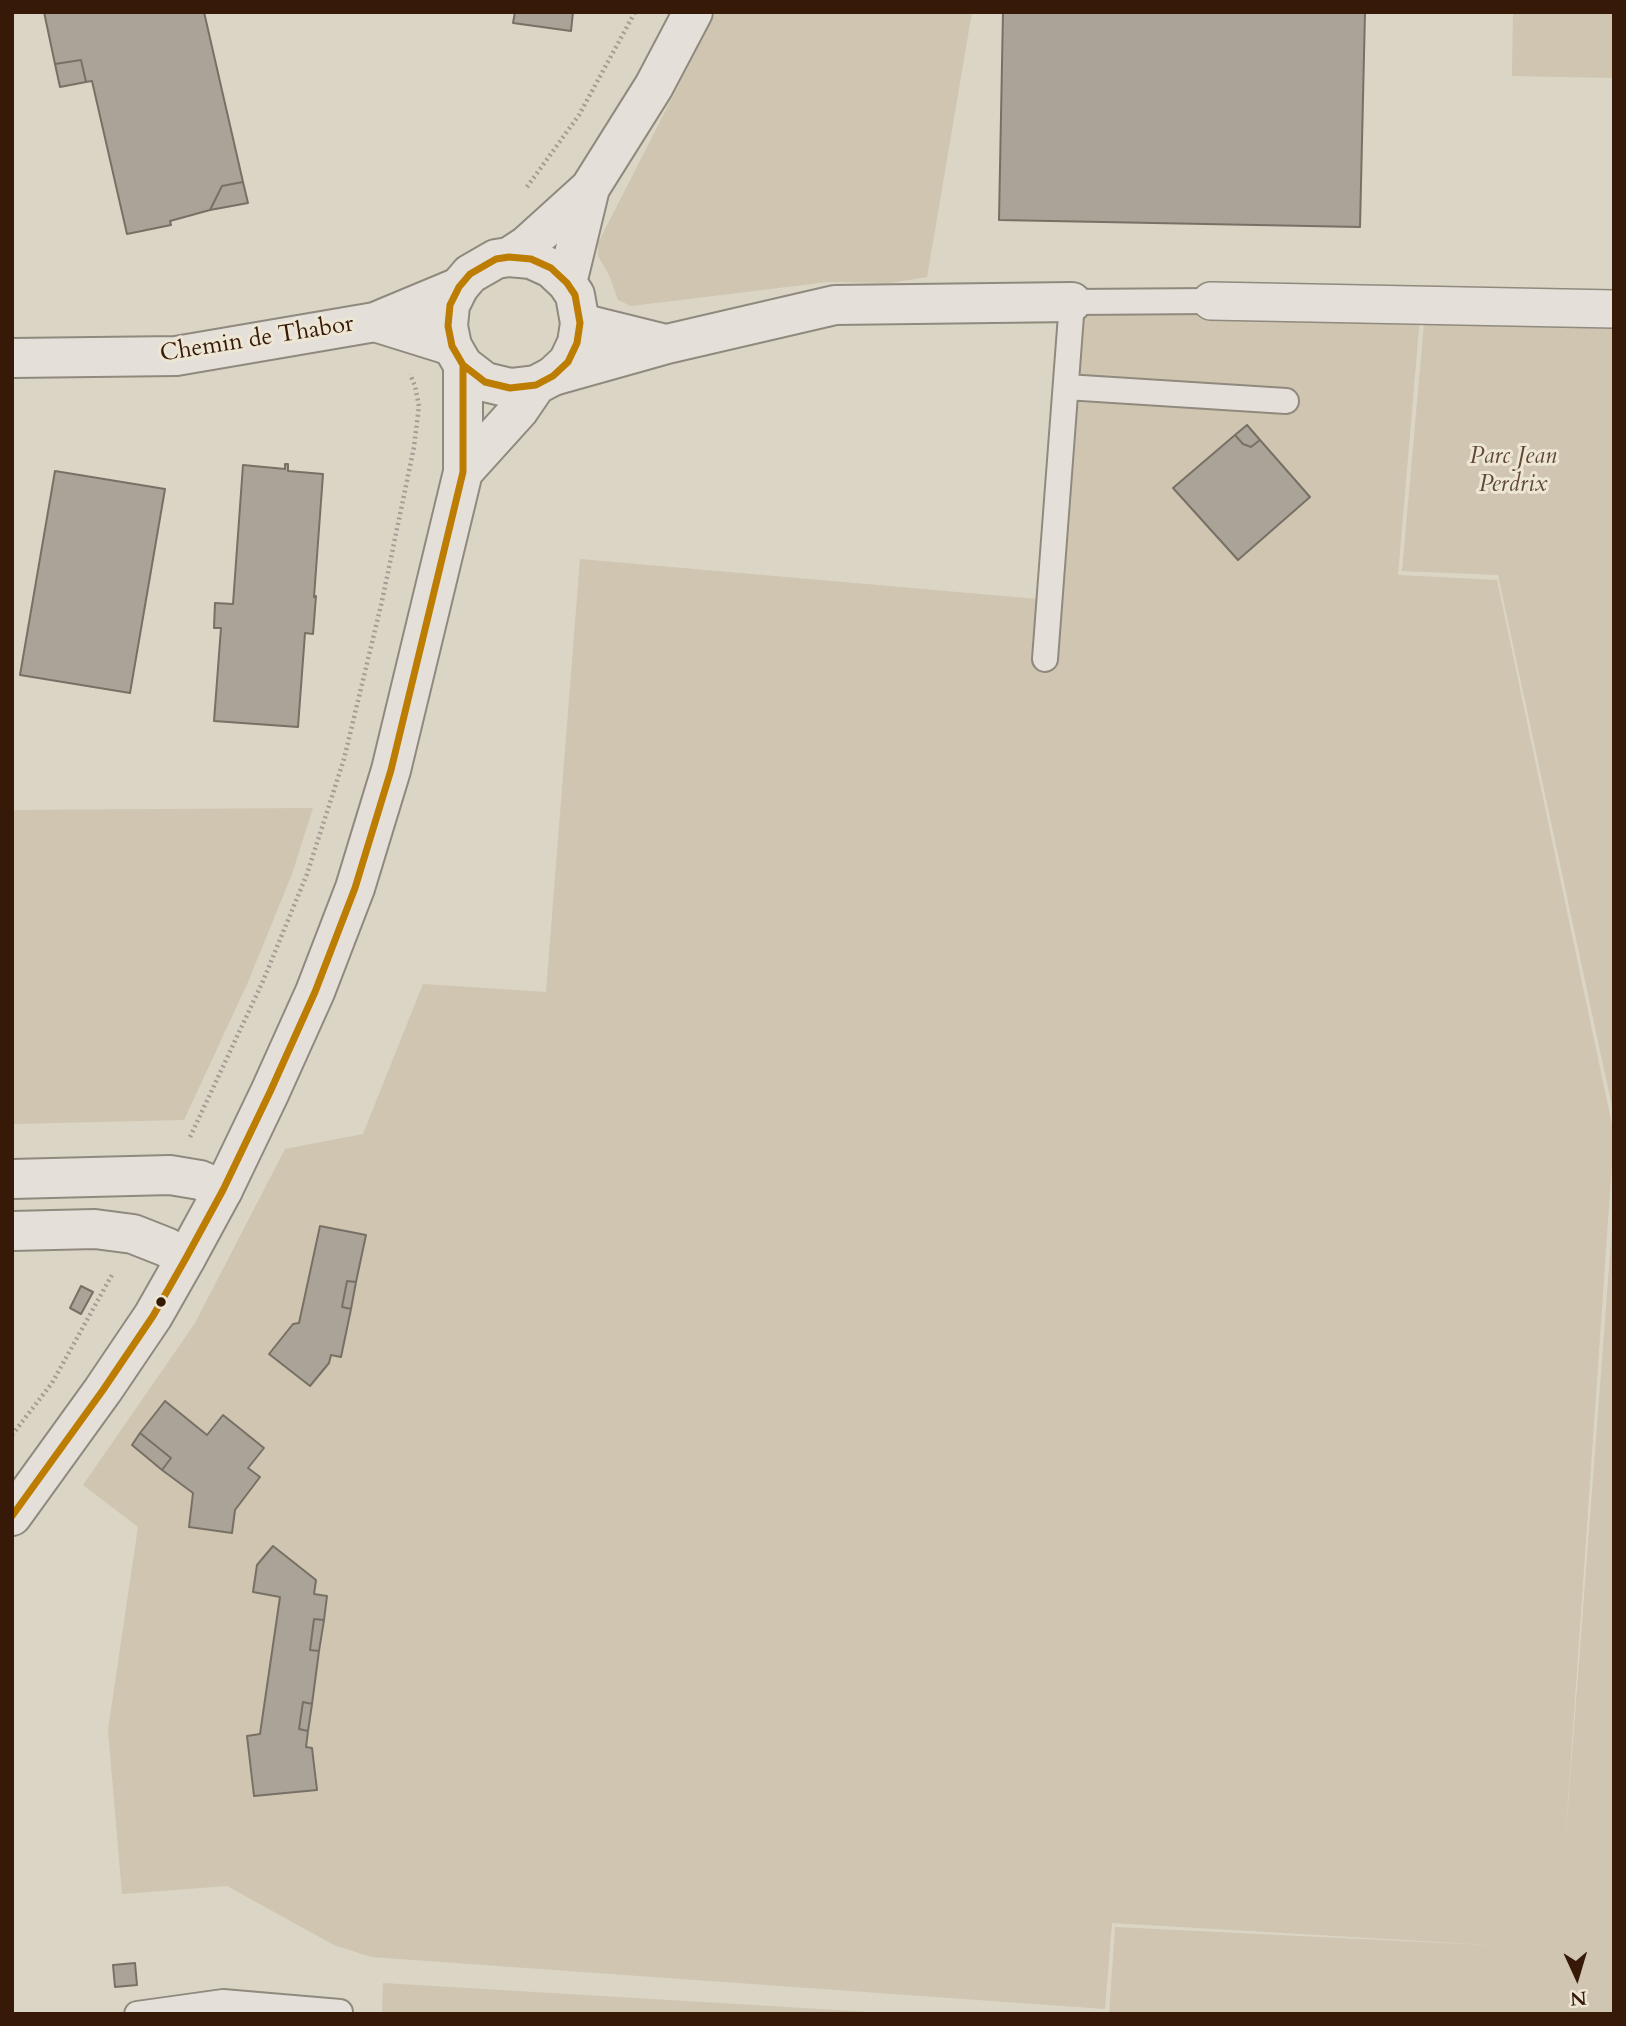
<!DOCTYPE html>
<style>
body{margin:0}
#map{position:relative;width:1626px;height:2026px;overflow:hidden;background:#dbd5c5;font-family:Cardo,serif}
canvas{display:block}
.frame{position:absolute;inset:0;border:14px solid #361907;pointer-events:none}
.north{position:absolute;left:1542px;top:1942px;width:70px;height:70px;-webkit-text-stroke:5px #ede6d4;paint-order:stroke;rotate:176deg;font-size:19px;font-weight:700;line-height:28px;text-align:center;color:#361907}
.north::after{content:'';display:block;margin:auto;width:24px;height:32px;background:#361907;clip-path:polygon(50% 0,100% 100%,50% 72%,0 100%)}
</style>
<div id="map">
<canvas width="1626" height="2026"></canvas>
<div class="frame"></div>
<div class="north">N</div>
</div>
<script>
const ctx = document.querySelector('canvas').getContext('2d');
ctx.lineJoin = 'round';
function fill(path, color) { ctx.fillStyle = color; ctx.fill(path, 'evenodd'); }
const toPath = rows => new Path2D(rows.map(r => 'M' + r).join(''));
function strokePath(path, color, width, dash) { ctx.strokeStyle = color; ctx.lineWidth = width; ctx.lineCap = dash ? 'butt' : 'round'; ctx.setLineDash(dash || []); ctx.stroke(path); }
function label(font, color, halo, rows, align = 'center') {
  ctx.font = font + ' Cardo,serif'; ctx.lineWidth = 6; ctx.setLineDash([]); ctx.textBaseline = 'middle'; ctx.strokeStyle = halo; ctx.fillStyle = color; for (const [text, x, y, turn = 0] of rows) {
    ctx.save(); ctx.translate(x, y); ctx.rotate((+turn || 0) * Math.PI / 180); ctx.textAlign = isNaN(turn) ? turn : align; if (halo) ctx.strokeText(text, 0, 0); ctx.fillText(text, 0, 0); ctx.restore();
  }
}
const green = toPath([
 [716,12,972,12,927,277,890,283,828,282,631,306,618,300,609,275,598,256,598,243],
 [1513,12,1614,12,1614,78,1512,76],
 [1072,302,1421,305,1398,575,1497,580,1614,1134,1564,1859,1614,1202,1614,2014,1109,2014,1115,1927,1506,1946,1112,1923,1105,2009,371,1957,334,1945,227,1886,122,1894,108,1730,138,1527,83,1485,195,1323,285,1149,363,1134,423,984,546,992,580,559,1049,600],
 [1425,312,1614,322,1614,1116,1498,575,1402,571],
 [313,808,292,874,248,982,184,1120,12,1124,12,810],
 [383,1983,904,2014,382,2014]
]);
const building = toPath([
 [44,12,204,12,243,182,222,186,210,210,170,221,171,225,127,234,92,81,86,82,81,60,55,64,44,12],
 [515,12,573,12,571,31,513,23,515,12],
 [1003,12,1365,12,1360,227,999,220,1003,12],
 [81,60,86,82,60,87,55,64,81,60],
 [243,182,248,203,210,210,222,186,243,182],
 [1247,425,1260,440,1251,447,1243,444,1235,435,1247,425],
 [1235,435,1243,444,1251,447,1260,440,1310,497,1238,560,1173,488,1235,435],
 [285,464,288,464,288,471,323,474,314,597,316,596,313,634,305,633,298,727,214,721,221,628,214,628,215,603,233,604,243,465,285,469,285,464],
 [55,471,165,489,130,693,20,675,55,471],
 [320,1226,366,1235,356,1282,347,1281,342,1307,351,1309,341,1357,331,1355,329,1363,310,1386,269,1354,293,1324,299,1323,320,1226],
 [347,1281,356,1282,351,1309,342,1307,347,1281],
 [81,1286,93,1292,81,1314,70,1308,81,1286],
 [165,1401,207,1435,223,1415,264,1448,248,1468,260,1477,235,1510,232,1533,189,1527,193,1493,162,1470,171,1458,140,1433,165,1401],
 [140,1433,171,1458,162,1470,132,1445,140,1433],
 [273,1546,316,1580,314,1594,327,1596,324,1620,314,1619,310,1650,319,1651,312,1704,303,1702,299,1729,308,1731,306,1747,312,1748,317,1790,254,1796,247,1736,260,1734,280,1597,253,1592,257,1565,273,1546],
 [314,1619,324,1620,319,1651,310,1650,314,1619],
 [303,1702,312,1704,308,1731,299,1729,303,1702],
 [135,1963,137,1985,115,1987,113,1965,135,1963]
]);
const path = toPath([
 [527,187,579,115,635,12],
 [190,1137,263,981,307,874,344,759,382,601,414,447,419,406,415,386,410,374],
 [12,1435,52,1383,113,1273]
]);
const service = toPath([
 [1066,387,1286,401],
 [1045,659,1072,302,1211,301],
 [137,2014,223,2002,340,2012,340,2014]
]);
const pedestrian = toPath([
 [1211,301,1614,309]
]);
const minor = toPath([
 [375,322,452,346],
 [580,323,665,344],
 [12,358,176,356,375,322,459,287],
 [553,376,667,344,835,305,1072,302],
 [12,1179,170,1175,200,1180,223,1190],
 [12,1231,95,1229,133,1234,166,1247,186,1258]
]);
const tertiary = toPath([
 [509,257,526,246,590,188,654,86,693,12],
 [567,283,590,188],
 [463,472,519,410,536,385],
 [12,1516,103,1390,153,1316,186,1258,223,1190,270,1092,315,992,355,888,391,770,463,472,463,365,452,346,448,326,450,305,459,287,470,274,496,259,509,257,531,259,551,268,567,283,575,295,580,323,577,343,568,362,553,376,536,385,510,388,485,382,463,365]
]);
const bus1 = toPath([
 [12,1516,103,1390,153,1316,186,1258,223,1190,270,1092,315,992,355,888,391,770,463,472,463,365,452,346,448,326,450,305,459,287,470,274,496,259,509,257,531,259,551,268,567,283,575,295,580,323,577,343,568,362,553,376,536,385,510,388,485,382,463,365]
]);
const markers = [
 [161,1302,6,"#361907"]
];
const streetNames = [
 ["Chemin de Thabor",257,340,-9]
];
const parkNames = [
 ["Parc Jean",1513,457],
 ["Perdrix",1513,485]
];
fill(green, '#cfc5b0');
fill(building, '#aaa498');
strokePath(building, '#787065', 2);
strokePath(service, '#90897e', 28);
strokePath(pedestrian, '#90897e', 40);
strokePath(minor, '#90897e', 42);
strokePath(tertiary, '#90897e', 42);
strokePath(path, '#a39d95', 4.5, [2, 3.5]);
strokePath(service, '#e4e0d9', 24);
strokePath(pedestrian, '#e4e0d9', 37);
strokePath(minor, '#e4e0d9', 38);
strokePath(tertiary, '#e4e0d9', 38);
strokePath(bus1, '#bd7c02', 7);
for (const [x, y, r, color] of markers) { const dot = new Path2D(); dot.arc(x, y, r, 0, 2 * Math.PI); ctx.fillStyle = color; ctx.fill(dot); strokePath(dot, '#ede6d4', 2.5); }
label('24px', '#361907', '#ede6d4', streetNames);
label('italic 24px', '#614934', '#ede6d4', parkNames);
</script>
